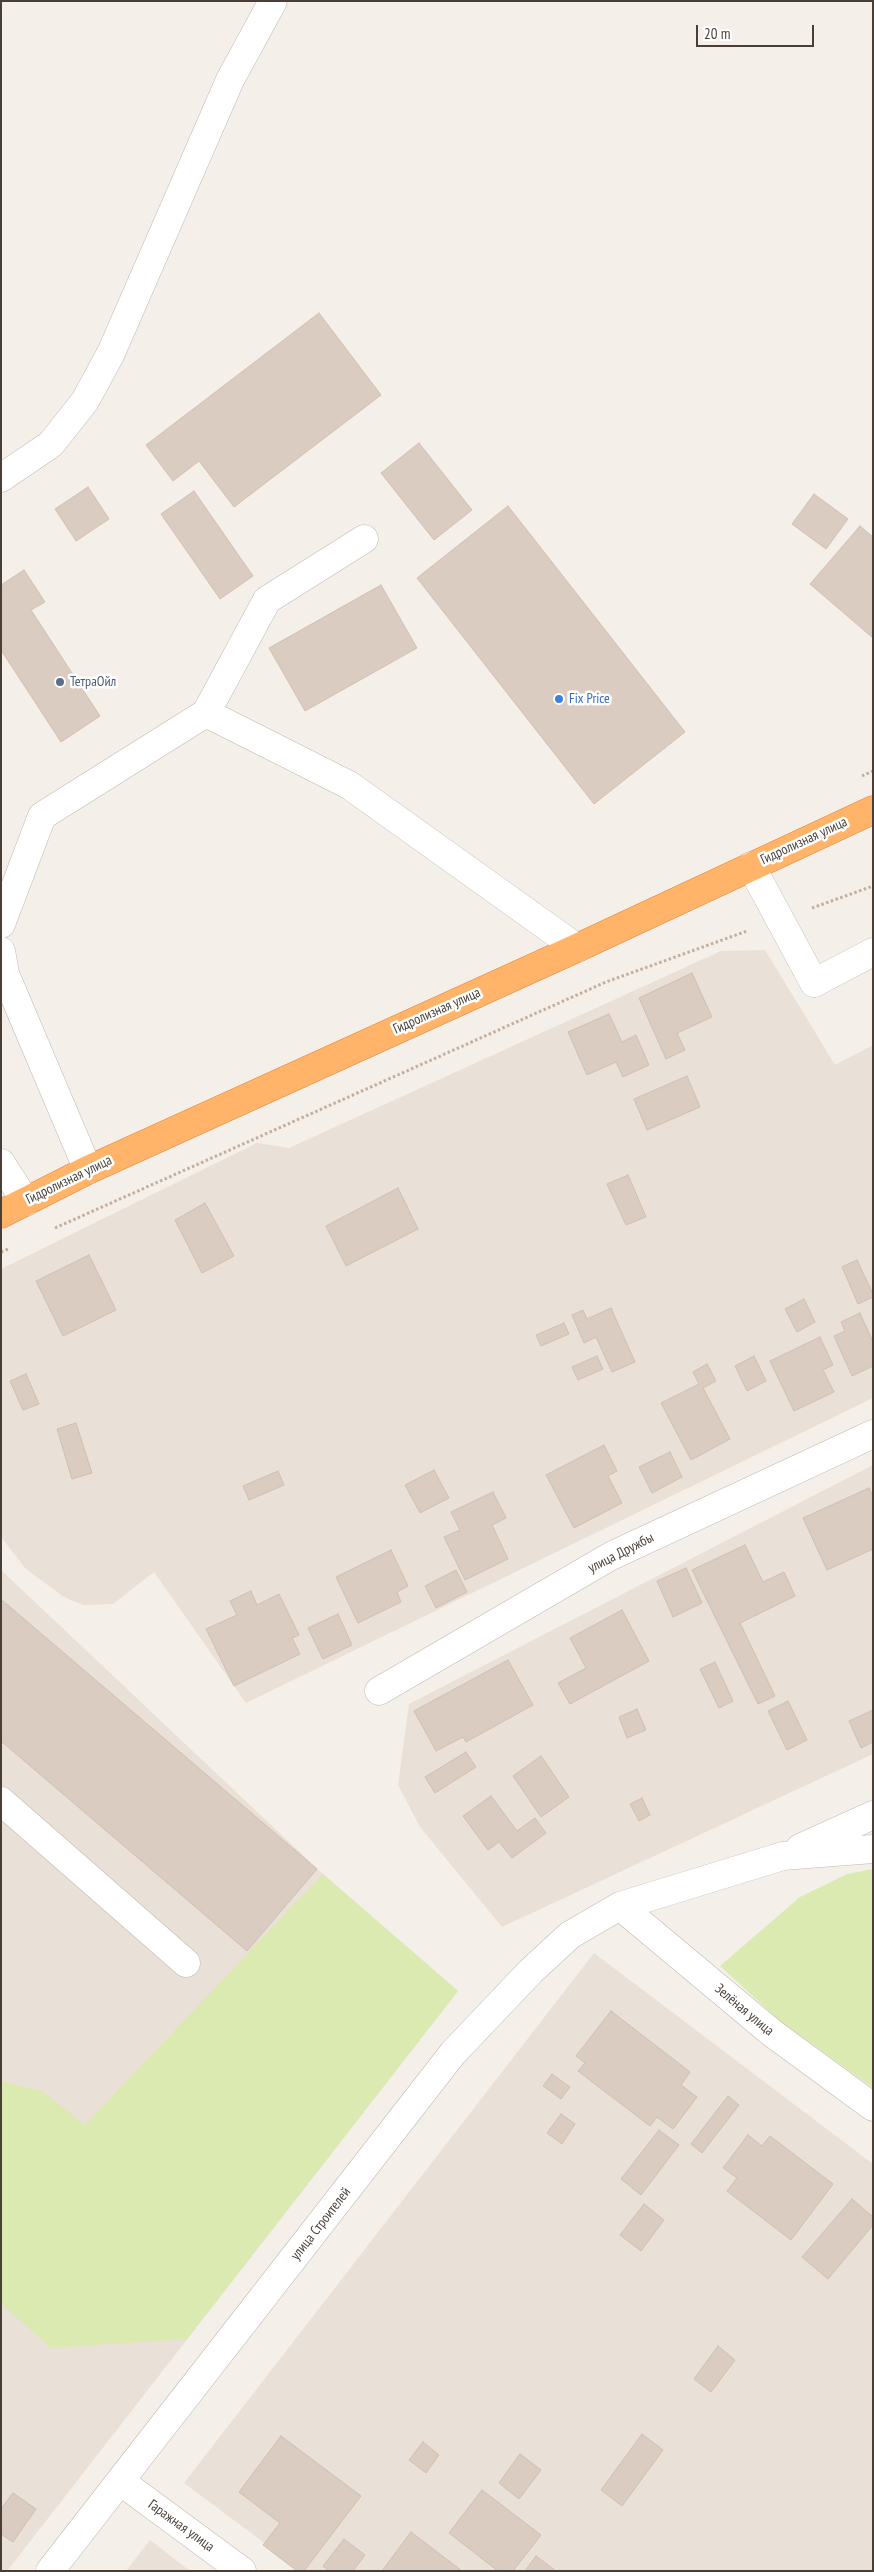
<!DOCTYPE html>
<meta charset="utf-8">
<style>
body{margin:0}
#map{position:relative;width:874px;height:2572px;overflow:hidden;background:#f5efe9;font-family:"PT Sans Narrow",sans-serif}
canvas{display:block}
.frame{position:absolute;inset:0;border:2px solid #493f37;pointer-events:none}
.scale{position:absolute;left:696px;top:25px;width:118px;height:22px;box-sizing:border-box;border:2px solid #493f37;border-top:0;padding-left:6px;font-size:15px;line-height:18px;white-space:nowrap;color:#493f37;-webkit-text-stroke:4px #fff;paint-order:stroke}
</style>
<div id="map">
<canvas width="874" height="2572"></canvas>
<div class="frame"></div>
<div class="scale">20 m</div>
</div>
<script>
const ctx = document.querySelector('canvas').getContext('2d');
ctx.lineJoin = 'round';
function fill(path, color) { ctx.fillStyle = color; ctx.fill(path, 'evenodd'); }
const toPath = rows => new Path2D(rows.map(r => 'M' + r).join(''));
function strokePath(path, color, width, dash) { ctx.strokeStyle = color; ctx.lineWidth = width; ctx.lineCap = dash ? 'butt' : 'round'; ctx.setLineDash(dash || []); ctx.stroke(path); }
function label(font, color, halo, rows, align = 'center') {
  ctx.font = font + ' "PT Sans Narrow",sans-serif'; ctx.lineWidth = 5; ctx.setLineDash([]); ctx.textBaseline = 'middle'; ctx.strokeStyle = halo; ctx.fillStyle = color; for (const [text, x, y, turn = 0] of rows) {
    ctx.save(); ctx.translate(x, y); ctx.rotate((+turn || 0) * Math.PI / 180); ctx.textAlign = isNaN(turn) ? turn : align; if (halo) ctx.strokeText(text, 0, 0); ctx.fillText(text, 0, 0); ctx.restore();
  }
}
const residential = toPath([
 [765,950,835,1065,873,1045,873,1398,246,1703,154,1572,113,1604,83,1605,64,1597,26,1569,1,1537,1,1269,257,1143,289,1148,721,951],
 [873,1465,873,1754,502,1927,420,1827,398,1785,409,1704],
 [1,1570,323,1874,458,1991,7,2571,1,2571],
 [594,1953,873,2164,873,2571,302,2571,184,2483],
 [150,2540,190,2571,126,2571]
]);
const green = toPath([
 [873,1869,873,2088,780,2021,720,1966,800,1897,847,1874],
 [323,1874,458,1991,187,2339,51,2348,1,2303,1,2081,42,2091,85,2125]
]);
const building = toPath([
 [319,313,381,395,234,507,199,461,173,481,146,445,319,313],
 [419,443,472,510,434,540,381,473,419,443],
 [88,487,109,519,76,541,55,509,88,487],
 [194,491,253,576,220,599,161,514,194,491],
 [814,494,848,519,826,549,792,524,814,494],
 [508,506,685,732,594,804,417,578,508,506],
 [860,526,873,537,873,638,810,584,860,526],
 [24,570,45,602,31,610,100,716,61,742,1,650,1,585,24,570],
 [381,585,417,648,305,711,269,648,381,585],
 [692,973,712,1017,677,1033,685,1050,666,1059,639,998,692,973],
 [609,1014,622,1042,636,1035,649,1065,623,1077,616,1062,587,1075,568,1032,609,1014],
 [687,1076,700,1107,647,1130,634,1099,687,1076],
 [628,1175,646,1217,626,1225,607,1184,628,1175],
 [398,1188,418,1229,346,1266,326,1226,398,1188],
 [205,1203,234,1256,202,1273,175,1220,205,1203],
 [89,1255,116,1310,63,1336,36,1281,89,1255],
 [857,1260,873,1294,873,1297,858,1304,842,1267,857,1260],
 [804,1299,815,1322,797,1332,785,1309,804,1299],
 [611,1308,635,1362,612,1372,596,1337,584,1343,572,1315,583,1310,587,1319,611,1308],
 [860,1313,873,1342,873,1366,852,1376,834,1336,845,1331,841,1322,860,1313],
 [564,1323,569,1334,541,1346,536,1335,564,1323],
 [820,1337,833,1365,823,1370,834,1392,794,1411,770,1361,820,1337],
 [597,1356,603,1369,578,1380,572,1367,597,1356],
 [754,1356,766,1381,747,1391,735,1366,754,1356],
 [707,1364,716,1381,703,1388,730,1439,691,1460,661,1403,699,1384,693,1372,707,1364],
 [26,1374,39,1404,23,1410,10,1381,26,1374],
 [76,1423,92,1473,72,1479,57,1429,76,1423],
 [604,1445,617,1471,608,1476,622,1503,574,1528,546,1475,604,1445],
 [670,1452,682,1477,652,1493,639,1467,670,1452],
 [434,1470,449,1498,420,1513,405,1485,434,1470],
 [278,1471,284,1485,249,1500,243,1486,278,1471],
 [869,1488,873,1497,873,1549,827,1570,803,1518,869,1488],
 [493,1492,506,1518,492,1525,508,1559,465,1580,444,1537,460,1530,451,1512,493,1492],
 [745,1545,763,1582,784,1572,795,1596,740,1623,775,1696,758,1704,692,1570,745,1545],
 [391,1550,408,1586,397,1592,401,1602,358,1623,336,1577,391,1550],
 [686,1568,702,1603,673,1617,657,1581,686,1568],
 [456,1570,467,1592,436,1608,425,1586,456,1570],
 [251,1591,257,1605,279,1594,299,1635,292,1638,300,1654,234,1686,206,1629,237,1615,230,1601,251,1591],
 [3,1601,317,1869,247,1951,1,1741,1,1603,3,1601],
 [622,1610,649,1661,570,1704,558,1683,586,1668,570,1638,622,1610],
 [338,1614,352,1645,323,1659,308,1628,338,1614],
 [508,1660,533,1705,466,1742,463,1737,436,1751,414,1711,508,1660],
 [715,1662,733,1701,719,1708,700,1669,715,1662],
 [788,1701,807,1740,787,1750,768,1711,788,1701],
 [637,1709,646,1730,627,1738,619,1717,637,1709],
 [873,1710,873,1742,861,1748,849,1721,873,1710],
 [466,1752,476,1767,435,1793,425,1777,466,1752],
 [541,1756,569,1797,541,1817,513,1776,541,1756],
 [491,1796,517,1831,535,1818,546,1833,512,1858,499,1842,488,1850,463,1816,491,1796],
 [642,1798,650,1815,639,1821,630,1804,642,1798],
 [611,2011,690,2072,681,2085,697,2097,673,2129,657,2117,650,2126,578,2071,585,2063,576,2056,611,2011],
 [552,2074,570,2087,561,2099,543,2086,552,2074],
 [728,2096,739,2105,702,2153,691,2144,728,2096],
 [561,2114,575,2124,562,2144,547,2133,561,2114],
 [659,2130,679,2145,641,2195,621,2179,659,2130],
 [748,2135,762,2146,770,2136,833,2184,791,2240,727,2191,737,2178,723,2168,748,2135],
 [852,2199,873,2217,873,2225,828,2279,802,2257,852,2199],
 [644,2204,664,2220,641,2251,620,2235,644,2204],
 [718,2346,735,2360,711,2392,694,2379,718,2346],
 [642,2434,663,2450,622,2506,601,2490,642,2434],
 [281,2436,361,2496,304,2571,297,2571,263,2545,280,2523,239,2492,281,2436],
 [423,2442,439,2455,426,2473,409,2460,423,2442],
 [520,2454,541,2470,519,2499,499,2483,520,2454],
 [482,2490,541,2535,513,2571,498,2571,449,2533,482,2490],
 [13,2493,36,2509,13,2542,1,2534,1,2509,13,2493],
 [411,2532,462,2571,382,2571,411,2532],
 [344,2539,365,2555,353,2571,329,2571,323,2566,344,2539],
 [536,2556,556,2571,525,2571,536,2556]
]);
const path = toPath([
 [862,776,873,771],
 [812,908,873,886],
 [55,1228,606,982,747,931],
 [1,1252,8,1249]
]);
const minor = toPath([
 [1,478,51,444,85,401,111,353,230,80,273,1],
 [206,713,267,600,364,539],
 [751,866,814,983,873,952],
 [1,924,42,816,206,713,349,785,577,948],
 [1,951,5,974,88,1170],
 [1,1163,26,1202],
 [379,1691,611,1556,873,1434],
 [1,1801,186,1963],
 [800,1848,873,1815],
 [620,1906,772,2033,873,2107],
 [120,2481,242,2571],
 [50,2571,453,2053,531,1971,570,1935,620,1906,783,1856,873,1849]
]);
const highway = toPath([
 [1,1214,88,1170,577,948,873,810]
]);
const markers = [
 [60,682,5,"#5c6f8a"],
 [559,699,5,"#3f7fe0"]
];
const serviceNames = [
 ["ТетраОйл",70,682]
];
const shopNames = [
 ["Fix Price",569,699]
];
const streetNames = [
 ["Гидролизная улица",804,841,-25],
 ["Гидролизная улица",437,1011,-24],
 ["Гидролизная улица",69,1180,-26],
 ["улица Дружбы",621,1553,-27],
 ["Зелёная улица",744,2010,40],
 ["улица Строителей",321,2224,-52],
 ["Гаражная улица",181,2526,36]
];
fill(residential, '#e9e0d7');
fill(green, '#daeab1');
fill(building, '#daccc1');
strokePath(building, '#d2bfb1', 1);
strokePath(minor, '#c4b8ae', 29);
strokePath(highway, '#e18537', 29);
strokePath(path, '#c3ae9c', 3, [2.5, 2.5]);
strokePath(minor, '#fff', 28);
strokePath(highway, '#ffb46a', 28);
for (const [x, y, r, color] of markers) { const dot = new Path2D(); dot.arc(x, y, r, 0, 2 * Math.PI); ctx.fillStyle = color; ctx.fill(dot); strokePath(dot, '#fff', 2); }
label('14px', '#4e5e75', '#fff', serviceNames, 'left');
label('14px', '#366cbe', '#fff', shopNames, 'left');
label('14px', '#493f37', '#fff', streetNames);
</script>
